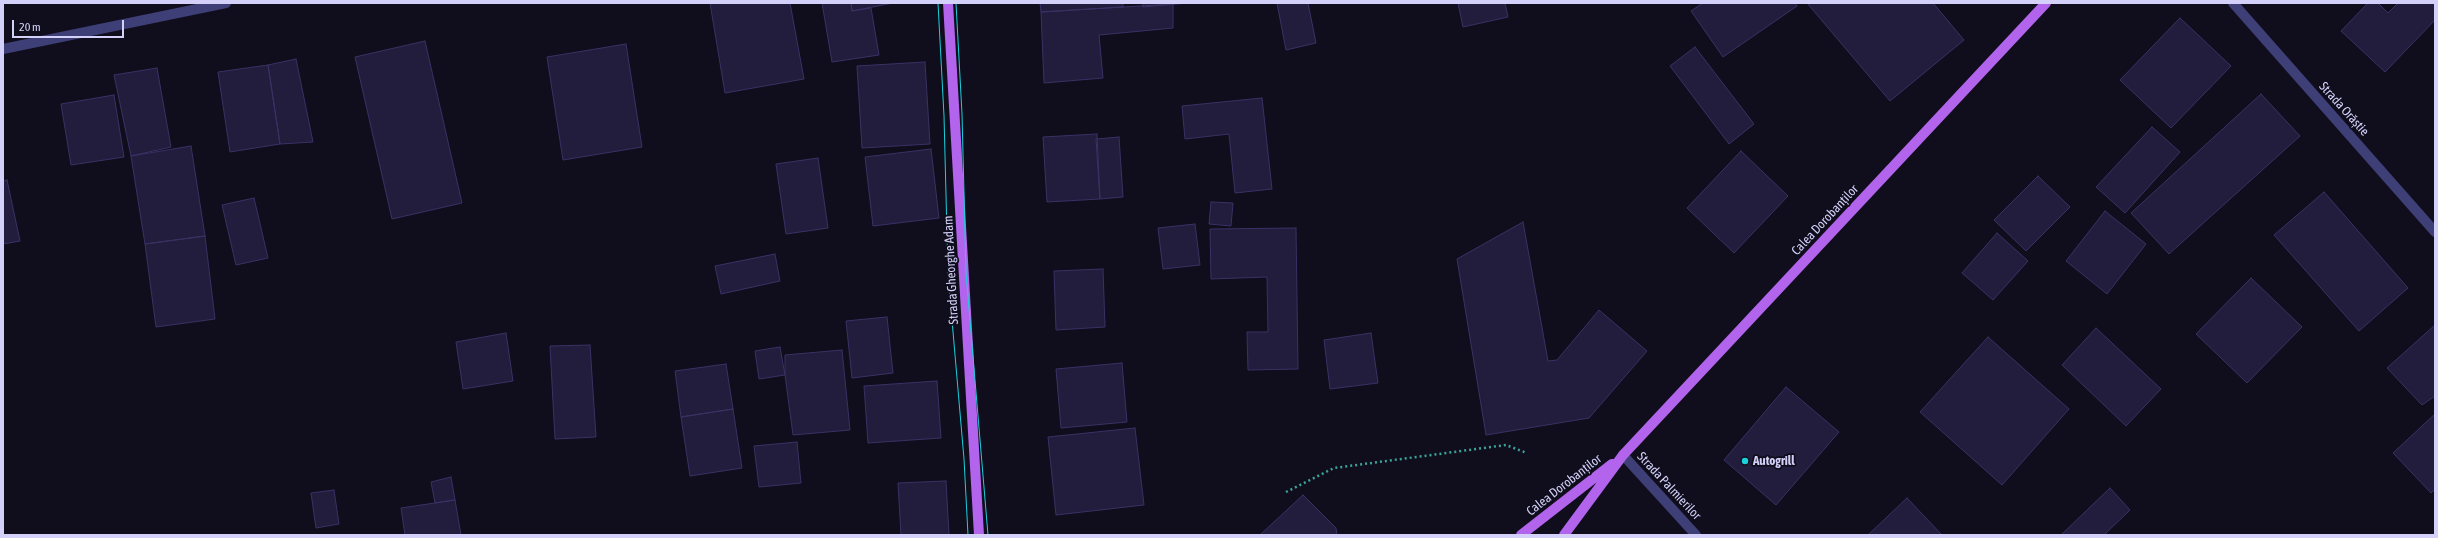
<!DOCTYPE html>
<meta charset="utf-8">
<style>
body{margin:0}
#map{position:relative;width:2438px;height:538px;overflow:hidden;background:#100e1d;font-family:"Asap Condensed",sans-serif}
canvas{display:block}
.frame{position:absolute;inset:0;border:4px solid #d3d1f9;pointer-events:none}
.scale{position:absolute;left:12px;top:20px;width:112px;height:18px;box-sizing:border-box;border:2px solid #d3d1f9;border-top:0;padding-left:5px;font-size:12px;line-height:14px;white-space:nowrap;color:#d3d1f9;-webkit-text-stroke:3px #100e1d;paint-order:stroke}
</style>
<div id="map">
<canvas width="2438" height="538"></canvas>
<div class="frame"></div>
<div class="scale">20 m</div>
</div>
<script>
const ctx = document.querySelector('canvas').getContext('2d');
ctx.lineJoin = 'round';
function fill(path, color) { ctx.fillStyle = color; ctx.fill(path, 'evenodd'); }
const toPath = rows => new Path2D(rows.map(r => 'M' + r).join(''));
function strokePath(path, color, width, dash) { ctx.strokeStyle = color; ctx.lineWidth = width; ctx.lineCap = dash ? 'butt' : 'round'; ctx.setLineDash(dash || []); ctx.stroke(path); }
function label(font, color, halo, rows, align = 'center') {
  ctx.font = font + ' "Asap Condensed",sans-serif'; ctx.lineWidth = 3.5; ctx.setLineDash([]); ctx.textBaseline = 'middle'; ctx.strokeStyle = halo; ctx.fillStyle = color; for (const [text, x, y, turn = 0] of rows) {
    ctx.save(); ctx.translate(x, y); ctx.rotate((+turn || 0) * Math.PI / 180); ctx.textAlign = isNaN(turn) ? turn : align; if (halo) ctx.strokeText(text, 0, 0); ctx.fillText(text, 0, 0); ctx.restore();
  }
}
const building = toPath([
 [710,3,790,3,804,79,725,93,710,3],
 [822,3,851,3,852,11,871,8,879,55,832,62,822,3],
 [851,3,893,3,852,11,851,3],
 [1040,3,1123,3,1123,7,1041,12,1040,3],
 [1143,3,1188,3,1143,7,1143,3],
 [1277,3,1308,3,1316,43,1286,50,1277,3],
 [1458,3,1505,3,1508,17,1463,27,1458,3],
 [1703,3,1795,3,1797,6,1723,57,1691,11,1703,3],
 [1807,3,1933,3,1964,40,1890,101,1807,3],
 [2368,3,2378,3,2388,13,2398,3,2435,3,2435,20,2385,72,2341,31,2368,3],
 [1173,4,1173,28,1099,35,1103,78,1044,83,1041,12,1173,4],
 [2180,18,2231,66,2171,128,2120,80,2180,18],
 [425,41,462,203,392,219,355,57,425,41],
 [626,44,642,147,563,160,547,57,626,44],
 [1695,47,1754,124,1729,144,1670,66,1695,47],
 [296,59,313,142,280,144,268,65,296,59],
 [925,62,930,144,862,148,857,66,925,62],
 [268,65,280,144,230,152,218,72,268,65],
 [157,68,171,147,131,156,114,75,157,68],
 [2261,94,2300,136,2169,254,2131,213,2261,94],
 [114,95,124,157,71,165,61,104,114,95],
 [1262,98,1272,189,1235,193,1229,134,1185,139,1182,106,1262,98],
 [2152,127,2180,152,2125,213,2096,187,2152,127],
 [1097,134,1100,199,1047,202,1043,137,1097,134],
 [1119,137,1123,197,1100,199,1096,139,1119,137],
 [191,146,205,236,145,244,131,156,191,146],
 [931,149,939,218,873,226,865,157,931,149],
 [1741,151,1788,196,1734,253,1687,208,1741,151],
 [818,158,828,228,786,234,776,164,818,158],
 [2038,176,2070,207,2026,251,1994,220,2038,176],
 [7,180,20,241,3,244,3,181,7,180],
 [2324,192,2408,288,2359,331,2274,235,2324,192],
 [254,198,268,258,236,265,222,205,254,198],
 [1211,202,1233,203,1231,226,1209,224,1211,202],
 [2105,211,2146,244,2107,294,2066,261,2105,211],
 [1523,222,1548,361,1557,360,1599,310,1647,351,1589,418,1486,435,1457,259,1523,222],
 [1195,224,1200,265,1163,269,1158,228,1195,224],
 [1296,228,1298,369,1248,370,1247,332,1268,332,1267,277,1211,279,1210,229,1296,228],
 [1997,233,2028,261,1993,300,1962,273,1997,233],
 [205,236,215,319,156,327,145,244,205,236],
 [775,254,780,281,721,294,715,266,775,254],
 [1103,269,1105,327,1056,330,1054,271,1103,269],
 [2251,278,2302,327,2247,383,2196,334,2251,278],
 [887,317,893,373,852,378,846,321,887,317],
 [2435,325,2435,396,2422,405,2387,368,2435,325],
 [2096,328,2161,389,2126,426,2062,365,2096,328],
 [506,333,513,381,463,389,456,342,506,333],
 [1371,333,1378,383,1330,389,1324,340,1371,333],
 [1988,337,2069,409,2002,485,1920,412,1988,337],
 [590,345,596,437,555,439,550,346,590,345],
 [780,347,785,375,759,379,755,351,780,347],
 [842,350,850,430,793,435,785,375,785,355,842,350],
 [1122,363,1127,422,1061,428,1056,369,1122,363],
 [726,364,733,409,681,417,675,371,726,364],
 [937,381,941,438,868,443,864,386,937,381],
 [1786,387,1839,432,1776,505,1724,460,1786,387],
 [733,409,742,468,690,476,681,417,733,409],
 [2435,414,2435,489,2431,493,2393,453,2435,414],
 [1135,428,1144,505,1056,515,1048,437,1135,428],
 [797,442,801,483,759,487,754,446,797,442],
 [451,477,455,500,435,503,431,482,451,477],
 [946,481,949,535,901,535,898,483,946,481],
 [2110,488,2130,510,2104,535,2061,535,2110,488],
 [334,490,339,524,316,528,311,493,334,490],
 [1303,495,1336,528,1337,535,1260,535,1303,495],
 [1907,498,1942,535,1868,535,1907,498],
 [455,500,461,535,405,535,401,508,455,500]
]);
const path = toPath([
 [1286,492,1334,468,1506,445,1527,453]
]);
const minor = toPath([
 [2233,3,2435,232],
 [3,49,226,3],
 [1623,455,1696,535]
]);
const major = toPath([
 [948,3,979,535],
 [1521,535,1612,464],
 [1564,535,1623,455,2046,3]
]);
const tram = toPath([
 [938,3,944,116,948,274,964,459,968,535],
 [956,3,962,114,966,273,988,535]
]);
const markers = [
 [1745,461,4,"#1ad1dc"]
];
const streetNames = [
 ["Strada Orăștie",2344,109,48],
 ["Calea Dorobanților",1825,220,-47],
 ["Strada Gheorghe Adam",951,270,-93],
 ["Calea Dorobanților",1564,485,-38],
 ["Strada Palmierilor",1669,486,47]
];
const poiNames = [
 ["Autogrill",1753,461]
];
fill(building, '#221d3c');
strokePath(building, '#393265', 1);
strokePath(path, '#3ba398', 2.5, [2, 3]);
strokePath(minor, '#3f3f77', 10);
strokePath(major, '#b364ec', 10);
strokePath(tram, '#1ad1dc', 1);
for (const [x, y, r, color] of markers) { const dot = new Path2D(); dot.arc(x, y, r, 0, 2 * Math.PI); ctx.fillStyle = color; ctx.fill(dot); strokePath(dot, '#100e1d', 1.5); }
label('13px', '#d3d1f9', '#100e1d', streetNames);
label('bold 13px', '#d3d1f9', '#100e1d', poiNames, 'left');
</script>
